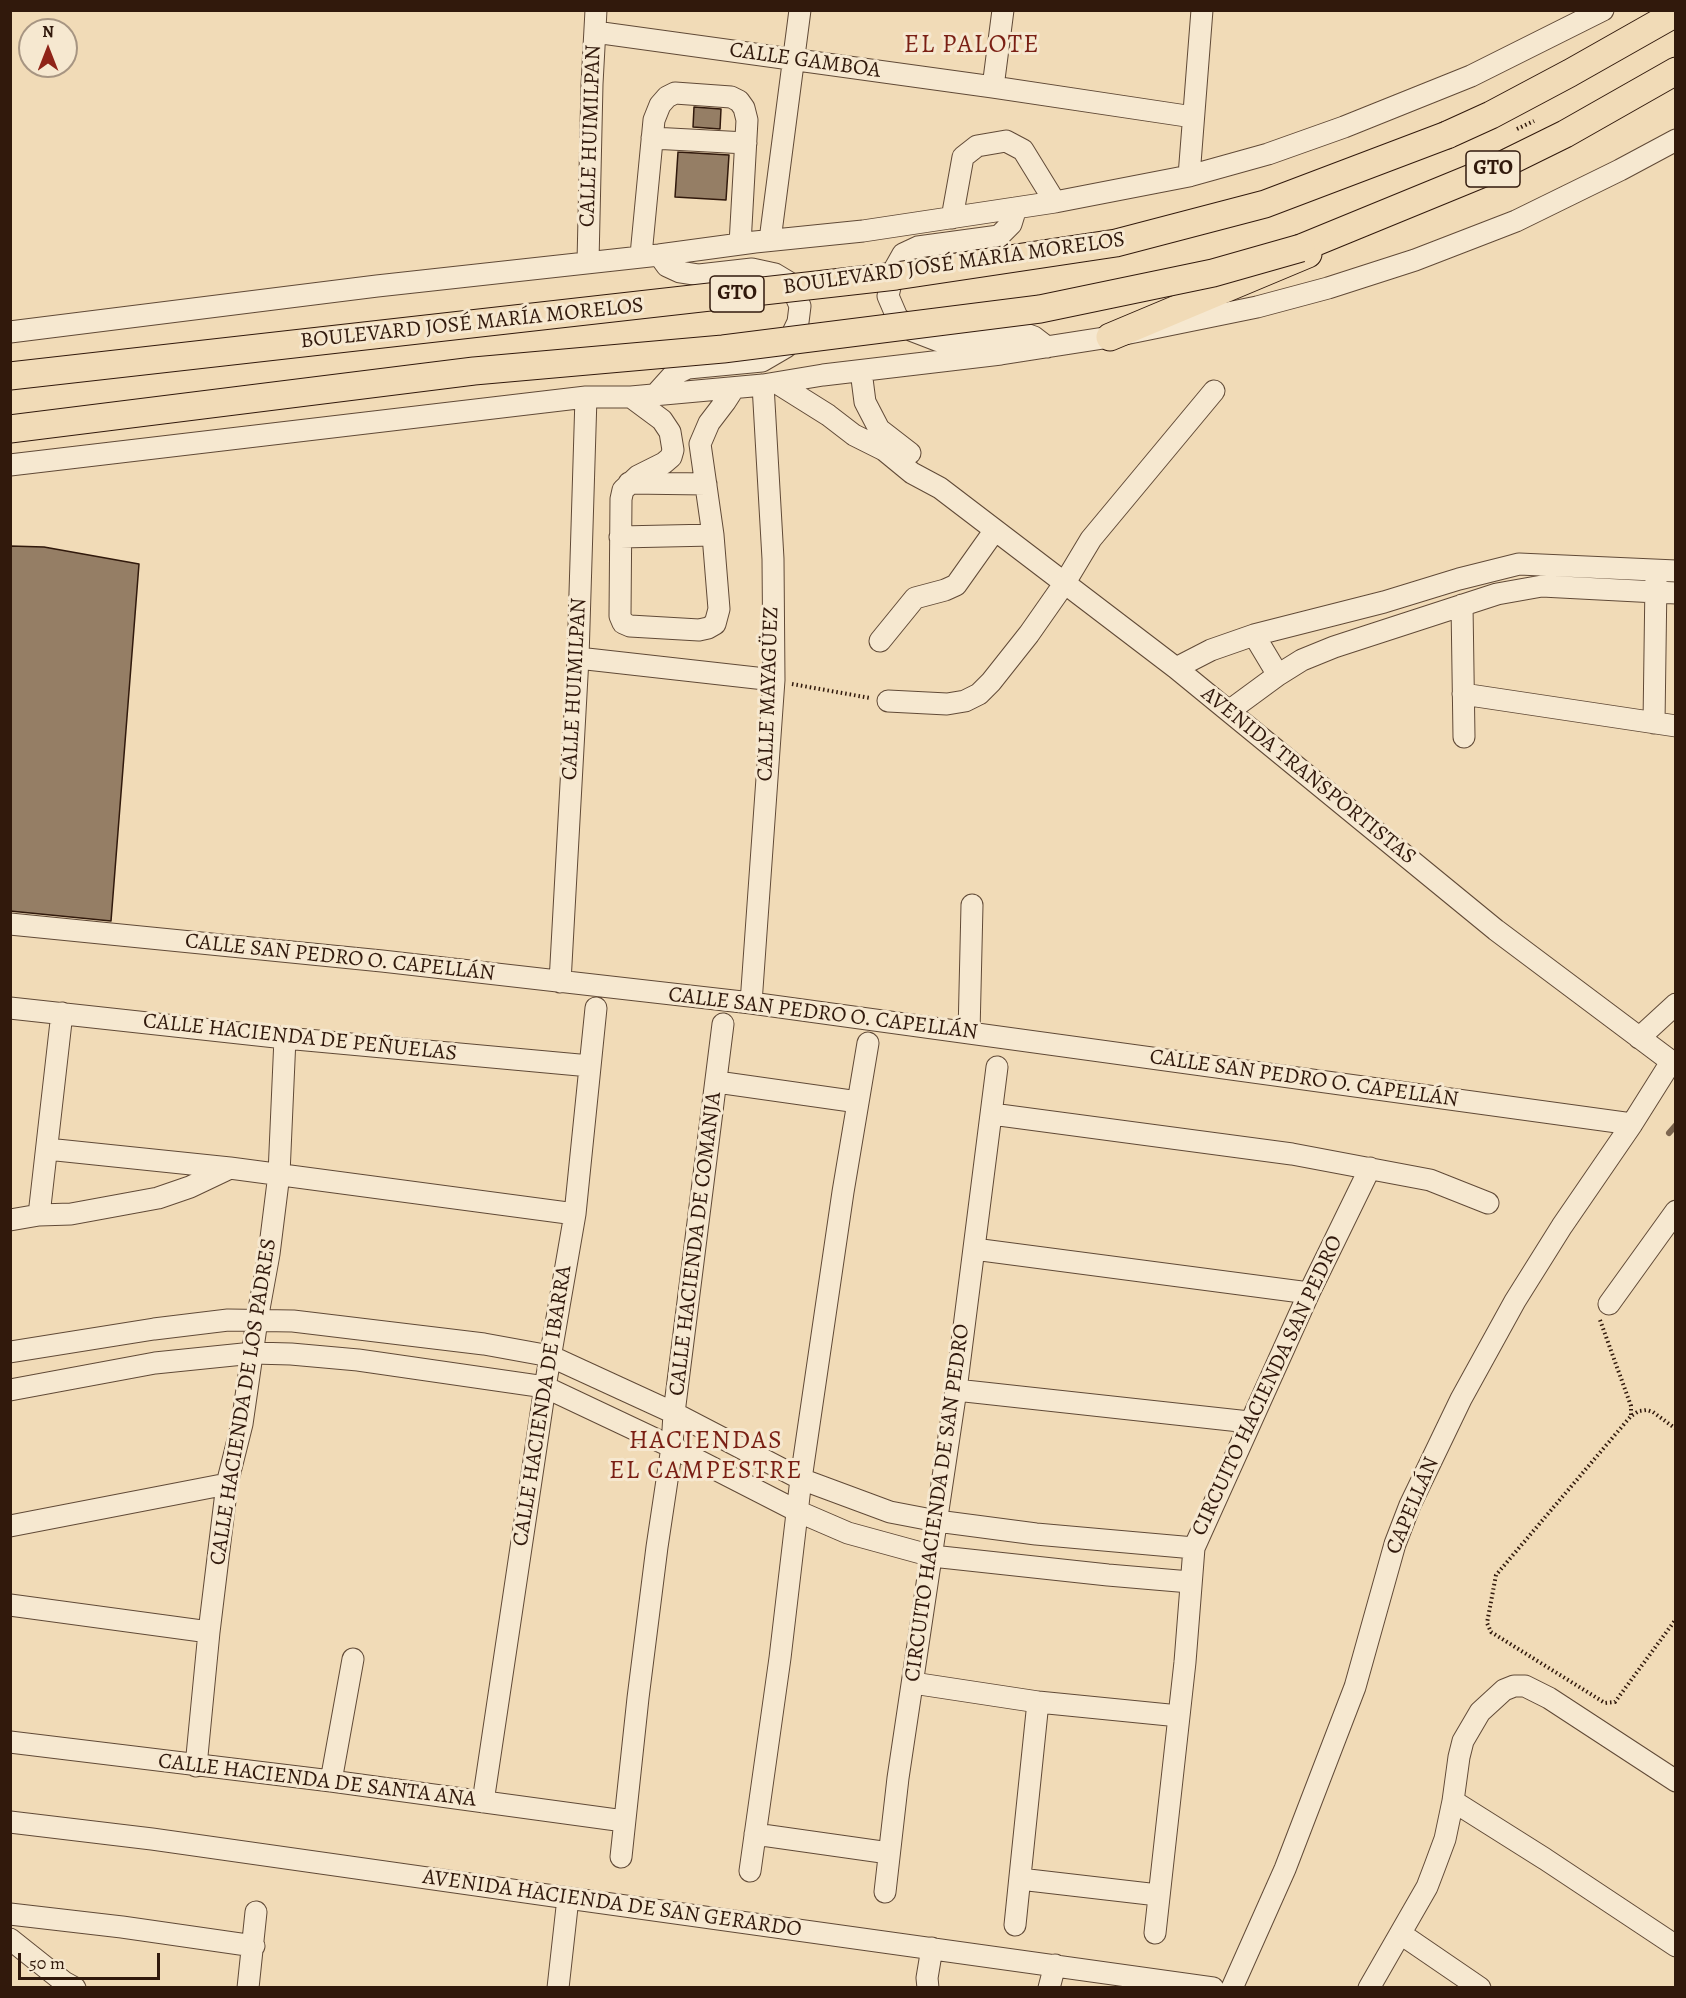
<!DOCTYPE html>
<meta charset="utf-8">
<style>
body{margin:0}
#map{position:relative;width:1686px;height:1998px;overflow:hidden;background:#f1dbb7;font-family:Alegreya,serif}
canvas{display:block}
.frame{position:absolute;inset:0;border:12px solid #31190c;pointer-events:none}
.north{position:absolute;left:18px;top:18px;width:60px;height:60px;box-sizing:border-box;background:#f6e8d0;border:2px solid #a79582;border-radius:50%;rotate:0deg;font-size:16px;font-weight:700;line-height:24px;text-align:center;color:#31190c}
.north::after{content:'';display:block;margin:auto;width:21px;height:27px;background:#8f2418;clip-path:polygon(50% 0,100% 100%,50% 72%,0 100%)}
.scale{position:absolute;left:18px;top:1953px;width:142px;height:27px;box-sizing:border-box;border:3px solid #31190c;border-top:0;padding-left:8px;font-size:18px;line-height:21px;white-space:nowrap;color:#31190c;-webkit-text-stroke:4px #f6e8d0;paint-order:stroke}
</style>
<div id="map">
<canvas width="1686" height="1998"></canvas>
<div class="frame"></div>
<div class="north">N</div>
<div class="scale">50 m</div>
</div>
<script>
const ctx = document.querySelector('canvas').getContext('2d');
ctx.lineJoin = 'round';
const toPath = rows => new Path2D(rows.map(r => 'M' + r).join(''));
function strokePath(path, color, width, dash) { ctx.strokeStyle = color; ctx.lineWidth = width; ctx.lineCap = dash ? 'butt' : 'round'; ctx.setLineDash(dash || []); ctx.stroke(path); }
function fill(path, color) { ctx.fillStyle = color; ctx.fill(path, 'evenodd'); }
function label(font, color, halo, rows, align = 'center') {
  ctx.font = font + ' Alegreya,serif'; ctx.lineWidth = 6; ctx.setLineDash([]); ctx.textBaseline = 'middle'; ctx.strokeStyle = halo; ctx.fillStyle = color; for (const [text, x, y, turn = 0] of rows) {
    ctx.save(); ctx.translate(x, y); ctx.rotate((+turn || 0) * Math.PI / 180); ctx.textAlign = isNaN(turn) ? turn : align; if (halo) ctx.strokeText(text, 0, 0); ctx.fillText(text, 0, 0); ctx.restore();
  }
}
const stream = toPath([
 [1669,1133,1676,1125]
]);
const building = toPath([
 [694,107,721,109,720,129,693,127,694,107],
 [678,152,729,155,726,200,675,197,678,152],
 [10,546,44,547,139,564,111,921,10,911,10,546]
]);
const path = toPath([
 [1517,129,1534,121],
 [792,684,870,698],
 [1600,1320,1631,1406,1631,1415],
 [1676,1429,1653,1412,1647,1410,1639,1411,1631,1416,1496,1575,1487,1623,1491,1632,1605,1703,1615,1702,1676,1619]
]);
const minor = toPath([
 [595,32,993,87,1193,117],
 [993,87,1003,10],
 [652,138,746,143],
 [1189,176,1202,10],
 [1016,208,1011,224,999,236,918,247,903,254,894,270,888,296,897,317,913,331,939,341,1017,331,1034,337,1047,347],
 [952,218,963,157,977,146,1006,141,1023,150,1055,202],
 [770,240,800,10],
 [641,255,654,120,660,105,667,97,675,93,731,97,739,101,744,108,747,120,740,244],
 [588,262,592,84,596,10],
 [10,332,377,286,659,255,755,242,863,231,1055,202,1189,176,1268,154,1344,127,1471,76,1603,10],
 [861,371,865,402,879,429,910,453],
 [777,383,828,415,854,435,884,450,912,473,940,488,1176,668,1496,930,1676,1065],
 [655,395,673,375,688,368,762,361,786,347,798,322,800,306,790,283,775,274,752,269,699,275,680,272,667,266,659,255],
 [631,397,662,420,670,432,673,450,671,457,664,463,638,476,623,490,621,499,620,616,623,623,630,626,699,630,708,628,715,624,719,609,713,535,700,444,709,423,725,402,734,388],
 [10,465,586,397,631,397,763,385,823,375,1001,354,1110,337,1257,307,1328,288,1415,260,1516,221,1620,170,1676,140],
 [629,483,706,484],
 [620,537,713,535],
 [1462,605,1464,737],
 [1254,635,1278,675],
 [880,641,915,598,945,590,956,585,995,530],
 [578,658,774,680],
 [1176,668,1211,650,1254,635,1384,602,1459,579,1519,564,1676,571],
 [1463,694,1676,726],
 [888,701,947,704,965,701,979,694,991,682,1029,634,1064,584,1091,539,1214,391],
 [1229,711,1278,675,1302,660,1334,647,1497,594,1542,586,1676,593],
 [1654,723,1656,580],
 [10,924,382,961,751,1003,1632,1124],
 [560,982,578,658,586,397],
 [751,1003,774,680,773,559,763,385],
 [10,1008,285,1038,590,1066],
 [969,1033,972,905],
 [1639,1038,1676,1004],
 [717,1082,858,1102],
 [992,1114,1292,1154,1430,1180,1488,1203],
 [47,1149,230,1168,575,1214],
 [39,1215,62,1013],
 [10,1220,39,1215,71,1214,158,1198,190,1187,230,1168],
 [974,1249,1309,1293],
 [1609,1304,1676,1211],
 [10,1352,154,1329,228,1320,293,1321,484,1344,550,1356,674,1413,801,1479,890,1512,937,1521,1036,1534,1194,1548],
 [10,1390,155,1363,253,1353,291,1354,358,1360,545,1387,672,1447,797,1511,848,1533,932,1556,1108,1575,1190,1582],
 [956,1390,1249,1422],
 [10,1526,227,1484],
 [10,1605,209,1632],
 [913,1683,1038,1702,1179,1716],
 [10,1742,331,1781,624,1821],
 [196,1766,209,1632,227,1484,242,1424,257,1320,269,1254,279,1174,285,1038],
 [331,1781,353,1659],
 [1453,1801,1545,1859,1676,1946],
 [483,1802,545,1387,575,1214,596,1008],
 [10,1822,152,1839,568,1898,1213,1988],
 [755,1834,889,1853],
 [621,1857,638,1698,657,1547,672,1447,674,1413,723,1024],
 [750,1871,780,1658,801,1479,843,1192,868,1043],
 [1020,1879,1158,1895],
 [885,1892,898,1778,956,1390,997,1067],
 [10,1914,122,1927,254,1946],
 [1015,1925,1038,1702],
 [1155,1933,1185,1662,1194,1548,1309,1293,1370,1168],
 [1401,1934,1480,1988],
 [10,1939,64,1982,75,1988],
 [248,1988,256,1912],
 [558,1988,568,1898],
 [928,1988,927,1978,932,1948],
 [1049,1988,1055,1965],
 [1232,1988,1285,1869,1355,1687,1395,1544,1410,1505,1461,1399,1515,1301,1562,1226,1632,1124,1671,1062],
 [1369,1988,1427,1887,1435,1866,1445,1839,1453,1801,1459,1757,1463,1741,1480,1712,1504,1690,1514,1686,1525,1686,1549,1698,1676,1781]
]);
const major = toPath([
 [1447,135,1491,115,1570,73,1676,13],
 [1301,248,1496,168,1565,134,1676,71],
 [1110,337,1308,254]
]);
const majorBridge = toPath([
 [10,376,896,276,1116,243,1265,204,1447,135],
 [10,429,474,371,723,349,1040,309,1213,273,1301,248]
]);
const shields = [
 [1493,169,54],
 [737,294,54]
];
const shieldNames = [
 ["GTO",1493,169],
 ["GTO",737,294]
];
const streetNames = [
 ["CALLE GAMBOA",805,61,8],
 ["CALLE HUIMILPAN",591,136,-88],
 ["BOULEVARD JOSÉ MARÍA MORELOS",954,264,-8],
 ["BOULEVARD JOSÉ MARÍA MORELOS",472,324,-6],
 ["CALLE HUIMILPAN",575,689,-87],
 ["CALLE MAYAGÜEZ",769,694,-88],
 ["AVENIDA TRANSPORTISTAS",1308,776,39],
 ["CALLE SAN PEDRO O. CAPELLÁN",340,958,6],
 ["CALLE SAN PEDRO O. CAPELLÁN",823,1014,7],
 ["CALLE HACIENDA DE PEÑUELAS",300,1038,6],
 ["CALLE SAN PEDRO O. CAPELLÁN",1304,1079,8],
 ["CALLE HACIENDA DE COMANJA",696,1244,-83],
 ["CIRCUITO HACIENDA SAN PEDRO",1268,1386,-65],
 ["CALLE HACIENDA DE LOS PADRES",244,1402,-81],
 ["CALLE HACIENDA DE IBARRA",543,1406,-81],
 ["CIRCUITO HACIENDA DE SAN PEDRO",938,1503,-82],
 ["CAPELLÁN",1413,1506,-67],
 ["CALLE HACIENDA DE SANTA ANA",317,1781,7],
 ["AVENIDA HACIENDA DE SAN GERARDO",612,1904,8]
];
const quarterNames = [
 ["EL PALOTE",972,46],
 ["HACIENDAS",706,1442],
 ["EL CAMPESTRE",706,1472]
];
strokePath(stream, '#7d6650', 6);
fill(building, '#957e65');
strokePath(building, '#31190c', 1.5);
strokePath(minor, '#614a37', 23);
strokePath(major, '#31190c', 29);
strokePath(path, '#31190c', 4, [1.5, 3]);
strokePath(minor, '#f6e8d0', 21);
strokePath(major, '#f1dbb7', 27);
strokePath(majorBridge, '#31190c', 29, []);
strokePath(majorBridge, '#f1dbb7', 27);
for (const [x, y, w] of shields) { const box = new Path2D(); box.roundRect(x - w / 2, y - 18, w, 36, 4.5); ctx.fillStyle = '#f6e8d0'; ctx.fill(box); strokePath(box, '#31190c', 1.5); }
label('bold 21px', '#31190c', null, shieldNames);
label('22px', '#31190c', '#f6e8d0', streetNames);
ctx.letterSpacing = '1.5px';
label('26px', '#7a1f14', '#f6e8d0', quarterNames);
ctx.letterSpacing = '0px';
</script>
